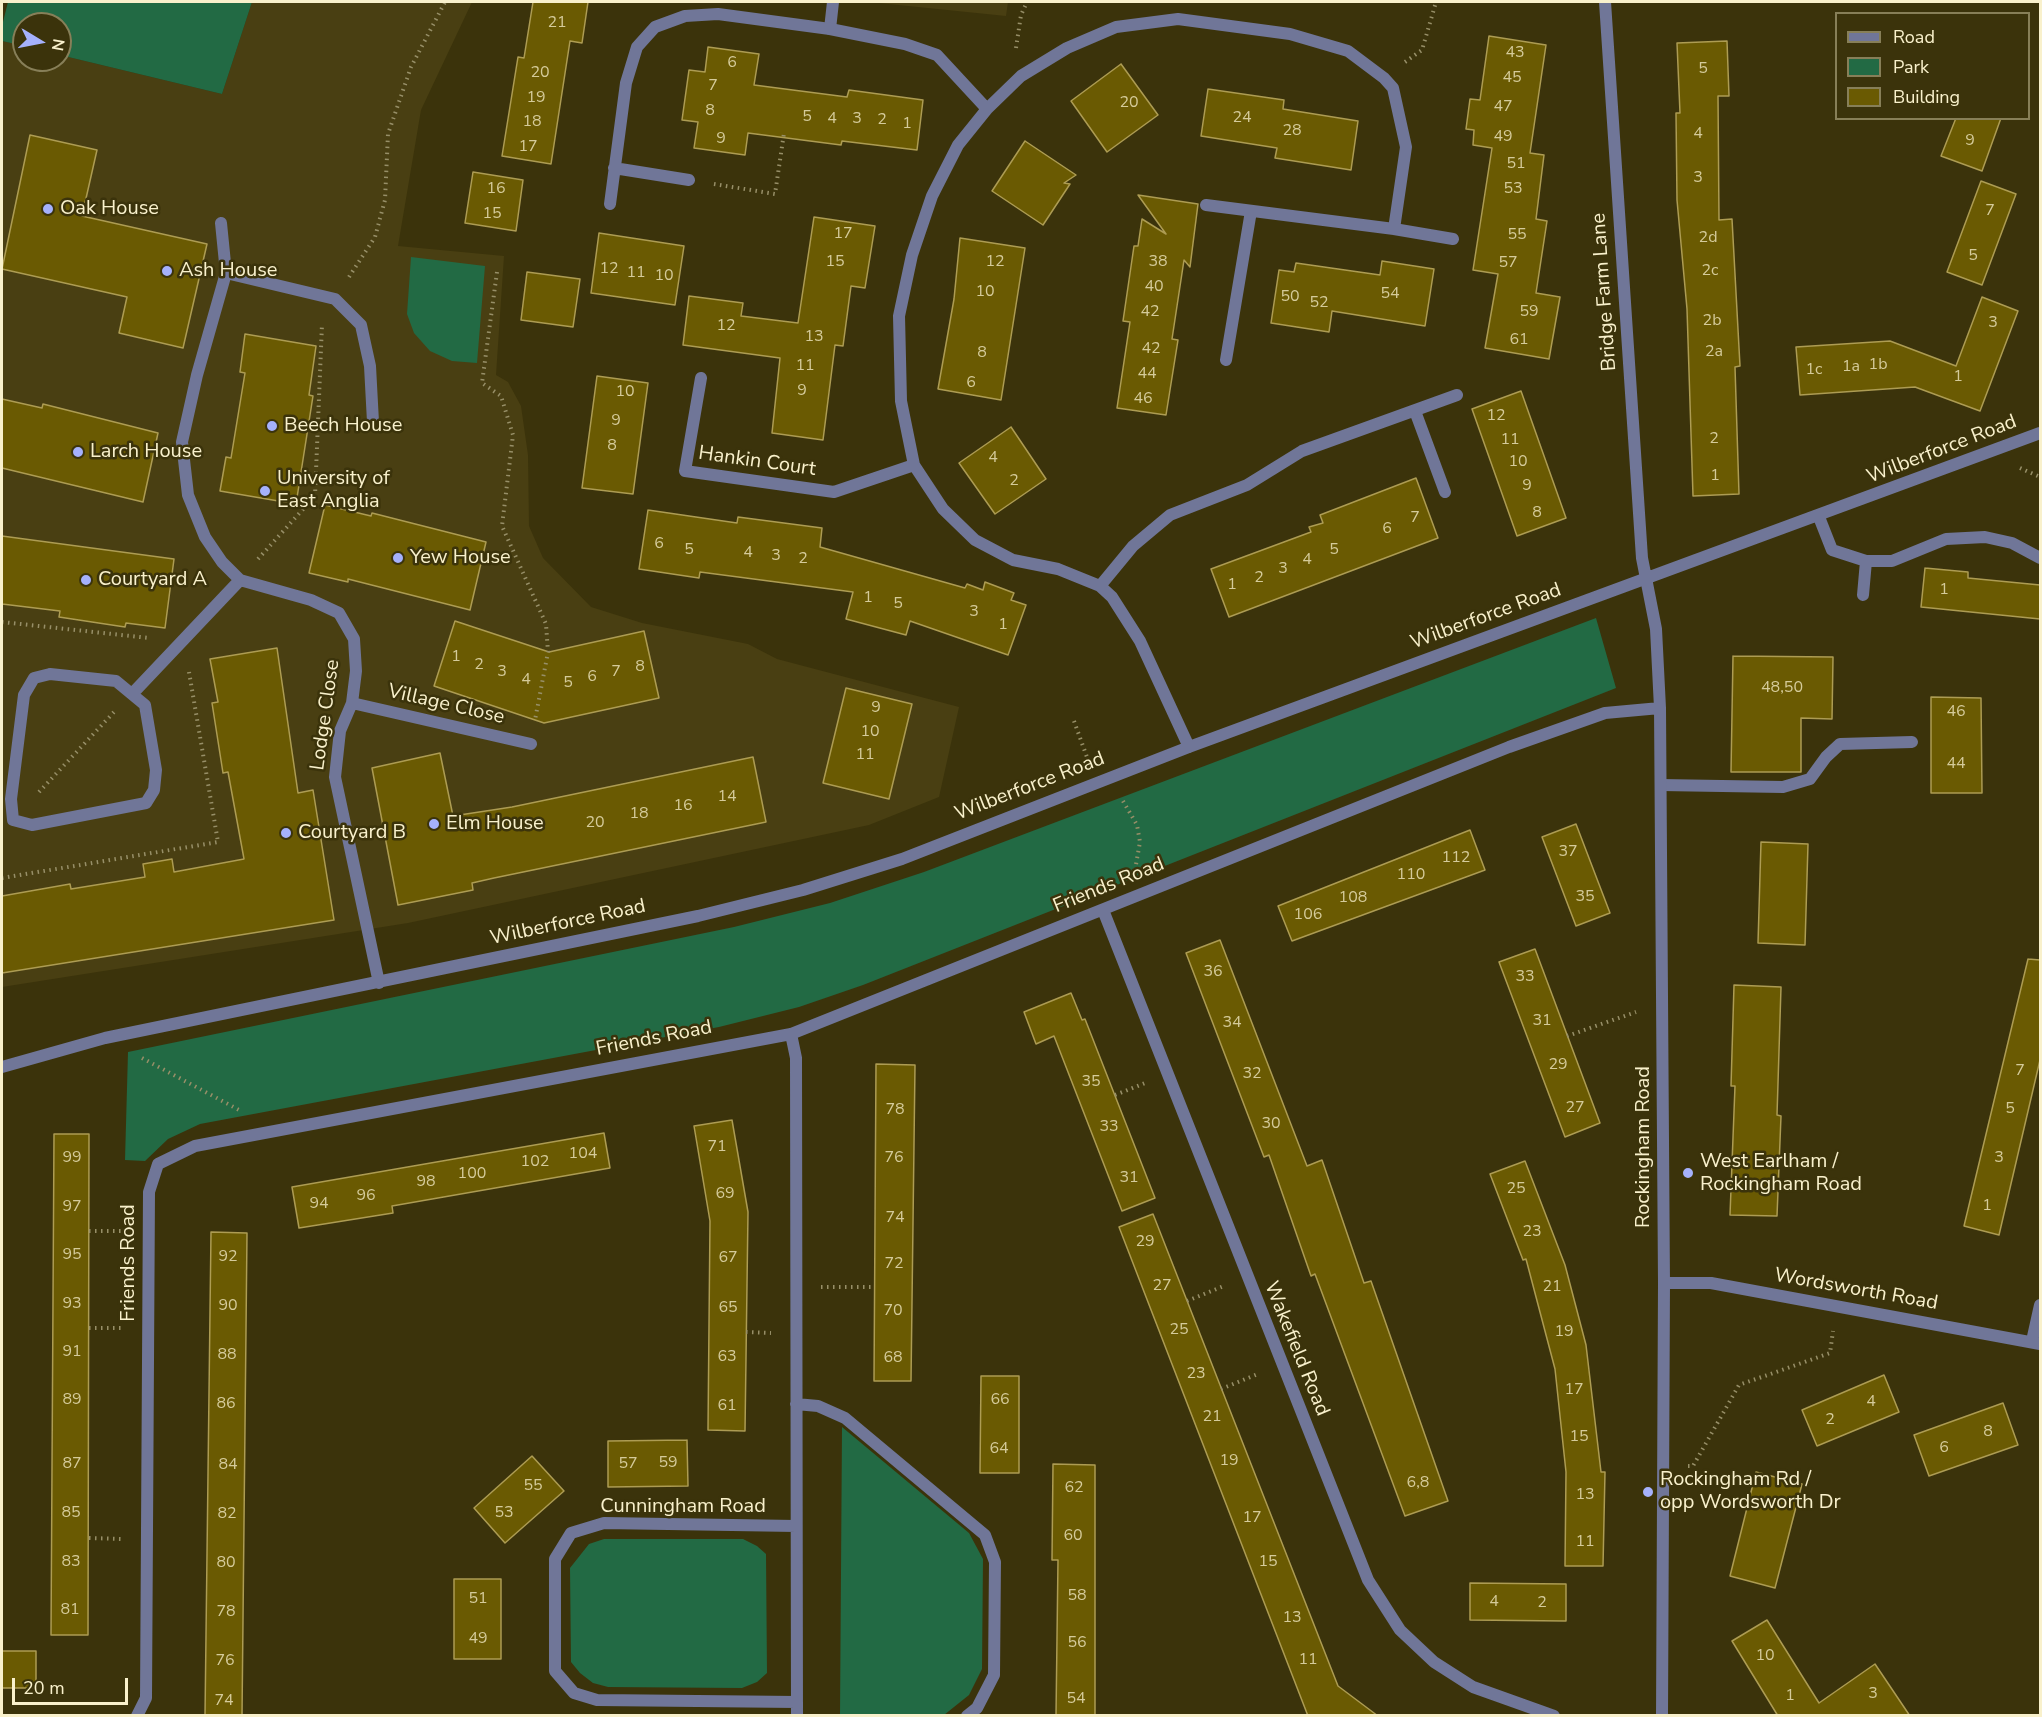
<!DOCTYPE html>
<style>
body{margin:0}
#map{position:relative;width:2042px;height:1717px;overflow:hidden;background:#3b330b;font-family:"Nunito Sans",sans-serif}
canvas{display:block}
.frame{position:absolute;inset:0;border:3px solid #f9f1cc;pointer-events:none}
.legend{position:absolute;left:1835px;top:12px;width:195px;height:108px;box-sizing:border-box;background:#3b330b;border:2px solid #877f58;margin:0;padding:8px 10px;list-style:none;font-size:18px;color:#f9f1cc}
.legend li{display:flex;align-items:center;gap:12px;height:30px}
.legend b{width:30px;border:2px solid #877f58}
.north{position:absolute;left:12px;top:12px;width:60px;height:60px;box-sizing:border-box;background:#3b330b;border:2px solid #877f58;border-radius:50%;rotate:100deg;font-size:16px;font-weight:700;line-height:24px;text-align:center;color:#f9f1cc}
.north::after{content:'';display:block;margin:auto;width:21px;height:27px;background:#a5b1fc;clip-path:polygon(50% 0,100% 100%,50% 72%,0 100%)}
.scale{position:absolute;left:12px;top:1678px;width:116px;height:27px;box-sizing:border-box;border:3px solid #f9f1cc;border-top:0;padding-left:8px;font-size:18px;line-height:21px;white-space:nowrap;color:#f9f1cc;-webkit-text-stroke:4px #3b330b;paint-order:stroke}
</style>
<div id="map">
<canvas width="2042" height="1717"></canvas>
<div class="frame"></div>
<ul class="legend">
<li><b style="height:8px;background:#707698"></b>Road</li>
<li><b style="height:16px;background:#226a44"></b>Park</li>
<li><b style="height:16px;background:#6a5a02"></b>Building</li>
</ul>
<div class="north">N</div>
<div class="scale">20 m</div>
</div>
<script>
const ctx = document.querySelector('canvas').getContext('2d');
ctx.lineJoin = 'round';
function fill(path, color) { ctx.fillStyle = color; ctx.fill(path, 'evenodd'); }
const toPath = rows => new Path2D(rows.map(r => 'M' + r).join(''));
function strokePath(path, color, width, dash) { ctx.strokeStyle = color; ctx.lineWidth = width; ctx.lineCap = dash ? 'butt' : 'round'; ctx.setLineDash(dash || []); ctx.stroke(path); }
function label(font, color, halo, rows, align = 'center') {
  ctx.font = font + ' "Nunito Sans",sans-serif'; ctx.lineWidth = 5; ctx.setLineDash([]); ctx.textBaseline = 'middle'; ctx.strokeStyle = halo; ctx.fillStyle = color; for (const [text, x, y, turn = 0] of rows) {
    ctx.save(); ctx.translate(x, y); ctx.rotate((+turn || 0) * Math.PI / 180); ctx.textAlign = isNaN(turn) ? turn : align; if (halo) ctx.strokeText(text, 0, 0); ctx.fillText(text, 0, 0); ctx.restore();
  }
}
const built = toPath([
 [252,2,472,2,421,110,398,246,504,256,496,375,508,382,521,406,528,455,529,526,543,558,591,607,642,623,748,644,777,659,959,707,939,797,869,825,408,923,2,987,2,41,24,46,24,60,60,60,60,55,222,94],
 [869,2,1008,2,1006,16]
]);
const green = toPath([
 [8,2,252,2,222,94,60,55,60,24,24,24,24,46,2,41,2,26],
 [411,257,485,266,477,363,452,361,430,351,414,333,407,314],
 [1596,618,1616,688,863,985,799,1007,719,1027,200,1124,168,1139,145,1161,125,1160,128,1052,734,927,830,903,924,872],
 [842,1427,969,1533,983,1559,982,1669,969,1695,944,1715,840,1715],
 [604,1539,743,1539,757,1546,766,1554,767,1673,757,1682,742,1688,608,1687,593,1683,580,1673,571,1662,570,1568,589,1544]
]);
const building = toPath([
 [533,2,588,2,582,43,570,41,551,164,502,156,518,57,524,58,533,2],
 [1489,36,1546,45,1530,153,1544,155,1536,219,1547,221,1536,293,1560,297,1549,359,1485,348,1498,274,1473,270,1492,148,1473,145,1474,130,1466,129,1470,99,1480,100,1489,36],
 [1727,41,1729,96,1718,96,1719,220,1732,219,1740,366,1735,367,1739,494,1693,496,1687,309,1677,200,1676,113,1680,113,1677,43,1727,41],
 [708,47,759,54,754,85,847,97,849,90,923,100,917,150,842,141,841,145,748,133,745,155,694,148,698,122,682,120,689,70,705,72,708,47],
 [1121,64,1158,115,1107,152,1071,101,1121,64],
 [1208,89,1284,100,1283,109,1358,121,1351,170,1275,158,1277,148,1201,136,1208,89],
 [1956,118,2001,118,1982,171,1941,156,1956,118],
 [30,135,97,150,82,216,207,244,183,348,119,333,127,297,2,269,30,135],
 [1025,141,1076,175,1064,183,1070,184,1043,225,992,191,1025,141],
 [473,172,523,180,516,231,465,223,473,172],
 [1981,181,2016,194,1982,285,1947,272,1981,181],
 [1138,195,1198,204,1190,267,1184,260,1172,339,1178,340,1166,415,1117,408,1130,322,1123,321,1134,246,1138,246,1142,219,1166,234,1138,195],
 [814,217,875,226,865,288,851,286,843,346,835,345,823,440,772,433,780,358,683,345,689,296,743,303,741,316,798,323,814,217],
 [599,233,684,246,675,305,591,293,599,233],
 [960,238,1025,248,1001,400,938,389,954,299,960,238],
 [1382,261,1434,269,1425,326,1332,311,1329,332,1271,323,1279,270,1294,272,1296,263,1380,275,1382,261],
 [527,272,580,279,573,327,521,320,527,272],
 [1982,297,2018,311,1980,411,1915,387,1800,395,1796,347,1890,341,1956,366,1982,297],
 [245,334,316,346,309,395,313,396,296,504,220,491,226,457,231,458,245,373,240,372,245,334],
 [597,376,648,383,633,494,582,488,597,376],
 [1521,391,1566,518,1517,536,1472,409,1521,391],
 [2,399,42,408,43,404,158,433,143,502,2,468,2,399],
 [1011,427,1046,479,995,514,959,463,1011,427],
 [1416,478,1438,538,1229,617,1211,569,1311,532,1309,527,1323,523,1320,515,1416,478],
 [325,505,371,516,372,513,486,542,470,610,348,579,348,582,309,573,325,505],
 [648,510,737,523,738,517,822,528,820,547,965,588,967,584,983,590,985,582,1014,593,1011,600,1026,605,1008,655,910,621,906,635,846,619,853,592,700,572,699,578,639,569,648,510],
 [2,536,174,559,165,628,126,623,125,627,59,617,60,611,2,604,2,536],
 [1925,568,1968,572,1968,578,2040,585,2040,619,1921,607,1925,568],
 [455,621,549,652,644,631,659,698,544,723,434,686,455,621],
 [277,648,298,793,313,790,334,920,2,973,2,896,70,884,71,889,145,877,143,864,172,859,174,872,244,859,228,772,223,773,212,703,218,702,210,659,277,648],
 [1733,656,1833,657,1832,719,1801,718,1801,772,1731,772,1733,656],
 [846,688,912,704,889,799,823,783,846,688],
 [1931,697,1981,698,1982,793,1931,793,1931,697],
 [440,753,453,816,512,807,753,757,766,822,494,878,472,883,473,890,398,905,372,768,440,753],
 [1576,824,1610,913,1576,926,1542,837,1576,824],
 [1470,830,1485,870,1292,941,1278,906,1470,830],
 [1761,842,1808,844,1805,945,1758,943,1761,842],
 [1220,940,1307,1166,1322,1160,1364,1283,1371,1281,1448,1501,1405,1516,1315,1274,1311,1276,1269,1155,1264,1157,1186,953,1220,940],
 [1535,949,1600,1123,1565,1137,1499,962,1535,949],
 [2028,959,2040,960,2040,1060,1999,1235,1964,1226,2028,959],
 [1734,985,1781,987,1777,1115,1781,1116,1777,1216,1730,1215,1735,1086,1731,1086,1734,985],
 [1071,993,1082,1020,1085,1019,1155,1198,1122,1211,1054,1036,1036,1044,1024,1012,1071,993],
 [876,1064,915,1065,911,1381,874,1381,876,1064],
 [732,1120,748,1212,745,1431,708,1430,710,1221,694,1126,732,1120],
 [604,1133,610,1168,392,1206,393,1213,299,1228,292,1187,604,1133],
 [54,1134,89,1134,88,1635,51,1635,54,1134],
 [1525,1161,1565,1265,1586,1345,1601,1472,1605,1472,1603,1566,1565,1566,1566,1472,1555,1369,1526,1259,1523,1260,1490,1174,1525,1161],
 [1153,1214,1338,1686,1378,1716,1308,1716,1119,1227,1153,1214],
 [211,1232,247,1233,242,1716,205,1716,211,1232],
 [1884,1375,1899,1412,1817,1446,1802,1410,1884,1375],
 [981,1376,1019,1376,1019,1473,980,1473,981,1376],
 [2003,1403,2018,1445,1929,1476,1914,1435,2003,1403],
 [687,1440,688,1486,608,1487,608,1441,687,1440],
 [532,1456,564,1491,505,1543,474,1508,532,1456],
 [1053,1464,1095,1465,1095,1716,1056,1716,1058,1560,1052,1560,1053,1464],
 [1756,1472,1802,1484,1775,1588,1730,1576,1756,1472],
 [454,1579,501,1579,501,1659,454,1659,454,1579],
 [1470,1583,1566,1584,1566,1621,1470,1620,1470,1583],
 [1767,1620,1819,1703,1875,1664,1910,1716,1778,1716,1732,1641,1767,1620],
 [2,1651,36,1651,36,1688,2,1688,2,1651]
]);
const path = toPath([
 [1016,48,1021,15,1027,2],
 [1405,62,1422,50,1436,2],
 [714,184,775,194,784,133],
 [497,272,482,383,501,396,513,435,502,526,546,624,548,652,535,720],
 [349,277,375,237,385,200,388,134,411,67,445,2],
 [2020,468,2040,477],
 [258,559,315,496,322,324],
 [2,622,149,638],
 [1074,721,1088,760],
 [39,792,114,712],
 [1123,801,1137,825,1140,842,1135,870],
 [2,878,218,842,189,672],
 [1567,1036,1636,1012],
 [142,1058,241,1111],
 [1115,1095,1145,1083],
 [89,1231,123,1231],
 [821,1287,875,1287],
 [1187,1301,1224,1286],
 [89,1328,122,1328],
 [746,1332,771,1333],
 [1221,1389,1258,1374],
 [1688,1466,1693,1466,1739,1385,1830,1353,1833,1331],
 [89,1538,122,1539]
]);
const lane = toPath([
 [830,29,833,2],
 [226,273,335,299,361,325,370,366,373,422],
 [1661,785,1783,787,1810,779,1826,757,1840,744,1912,742]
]);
const street = toPath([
 [1605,2,1642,558,1656,629,1660,708,1664,1283,1662,1716],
 [614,168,689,180],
 [610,204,626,83,637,47,655,27,685,16,718,14,830,29,905,44,937,55,987,109],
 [1206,205,1394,229],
 [221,223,226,273,197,375,182,442,188,495,205,537,222,562,240,580,311,600,339,613,354,639,356,671,352,703,340,731,335,777,379,983],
 [1226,360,1251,211],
 [701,378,685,471,834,492,914,465],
 [1415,411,1445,492],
 [1819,517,1832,550,1866,561,1892,561,1946,539,1985,537,2012,543,2040,558],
 [1100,586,1133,546,1170,515,1247,485,1302,451,1457,395],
 [1863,595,1866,561],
 [50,674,116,681,145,705,156,770,154,790,146,803,32,825,13,820,11,799,24,695,34,678,50,674],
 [133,693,240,580],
 [352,703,531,744],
 [1189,747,1140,641,1112,597,1100,586,1058,569,1013,560,975,540,943,509,914,465,901,401,899,316,912,255,932,196,958,145,987,109,1021,76,1067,48,1116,27,1178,19,1290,34,1348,51,1384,78,1393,88,1406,147,1394,229,1453,239],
 [1103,910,1368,1580,1400,1630,1434,1662,1473,1687,1554,1716],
 [791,1034,796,1058,797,1716],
 [2,1067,105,1038,698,916,803,890,902,859,1189,747,2040,433],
 [1664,1283,1711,1283,2040,1344],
 [2032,1341,2040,1305],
 [796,1404,818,1406,845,1418,985,1535,995,1562,994,1675,977,1708,967,1716],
 [796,1526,604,1523,571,1533,555,1559,555,1671,574,1693,597,1700,797,1702],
 [137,1716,146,1698,149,1192,158,1164,195,1146,791,1034,1509,747,1605,713,1660,708]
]);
const markers = [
 [48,209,6,"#a5b1fc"],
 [167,271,6,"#a5b1fc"],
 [272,426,6,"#a5b1fc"],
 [78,452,6,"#a5b1fc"],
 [265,491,6,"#a5b1fc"],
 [398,558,6,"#a5b1fc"],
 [86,580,6,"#a5b1fc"],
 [434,824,6,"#a5b1fc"],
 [286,833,6,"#a5b1fc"],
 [1688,1173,6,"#a5b1fc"],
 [1648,1492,6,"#a5b1fc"]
];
const numberNames = [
 ["21",557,23],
 ["43",1515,53],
 ["6",732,63],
 ["5",1703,69],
 ["20",540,73],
 ["45",1512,78],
 ["7",713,86],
 ["19",536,98],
 ["20",1129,103],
 ["47",1503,107],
 ["8",710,111],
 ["5",807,117],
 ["24",1242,118],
 ["4",832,119],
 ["3",857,119],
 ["2",882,120],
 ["18",532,122],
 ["1",907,124],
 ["28",1292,131],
 ["4",1698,134],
 ["49",1503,137],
 ["9",721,139],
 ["9",1970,141],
 ["17",528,147],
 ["51",1516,164],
 ["3",1698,178],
 ["16",496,189],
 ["53",1513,189],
 ["7",1990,211],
 ["15",492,214],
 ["17",843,234],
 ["55",1517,235],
 ["2d",1708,238],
 ["5",1973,256],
 ["15",835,262],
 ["12",995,262],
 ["38",1158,262],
 ["57",1508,263],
 ["12",609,269],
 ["2c",1710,271],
 ["11",636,273],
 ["10",664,276],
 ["40",1154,287],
 ["10",985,292],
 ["54",1390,294],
 ["50",1290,297],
 ["52",1319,303],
 ["42",1150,312],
 ["59",1529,312],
 ["2b",1712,321],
 ["3",1993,323],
 ["12",726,326],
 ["13",814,337],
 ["61",1519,340],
 ["42",1151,349],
 ["2a",1714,352],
 ["8",982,353],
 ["1b",1878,365],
 ["11",805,366],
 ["1a",1851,367],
 ["1c",1814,370],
 ["44",1147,374],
 ["1",1958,377],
 ["6",971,383],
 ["9",802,391],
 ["10",625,392],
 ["46",1143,399],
 ["12",1496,416],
 ["9",616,421],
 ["2",1714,439],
 ["11",1510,440],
 ["8",612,446],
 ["4",993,458],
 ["10",1518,462],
 ["1",1715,476],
 ["2",1014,481],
 ["9",1527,486],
 ["8",1537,513],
 ["7",1415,518],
 ["6",1387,529],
 ["6",659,544],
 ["5",689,550],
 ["5",1334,550],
 ["4",748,553],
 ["3",776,556],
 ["2",803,559],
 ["4",1307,560],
 ["3",1283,569],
 ["2",1259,578],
 ["1",1232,585],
 ["1",1944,590],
 ["1",868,598],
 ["5",898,604],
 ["3",974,612],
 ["1",1003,625],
 ["1",456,657],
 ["2",479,665],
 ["8",640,667],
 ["3",502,672],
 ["7",616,672],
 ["6",592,677],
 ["4",526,680],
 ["5",568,683],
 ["48,50",1782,688],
 ["9",876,708],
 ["46",1956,712],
 ["10",870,732],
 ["11",865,755],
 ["44",1956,764],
 ["14",727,797],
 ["16",683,806],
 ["18",639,814],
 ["20",595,823],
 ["37",1568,852],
 ["112",1456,858],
 ["110",1411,875],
 ["35",1585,897],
 ["108",1353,898],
 ["106",1308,915],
 ["36",1213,972],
 ["33",1525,977],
 ["31",1542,1021],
 ["34",1232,1023],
 ["29",1558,1065],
 ["7",2020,1071],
 ["32",1252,1074],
 ["35",1091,1082],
 ["27",1575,1108],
 ["5",2010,1109],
 ["78",895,1110],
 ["30",1271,1124],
 ["33",1109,1127],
 ["71",717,1147],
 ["104",583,1154],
 ["99",72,1158],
 ["76",894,1158],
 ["3",1999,1158],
 ["102",535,1162],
 ["100",472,1174],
 ["31",1129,1178],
 ["98",426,1182],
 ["25",1516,1189],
 ["69",725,1194],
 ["96",366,1196],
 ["94",319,1204],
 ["1",1987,1206],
 ["97",72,1207],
 ["74",895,1218],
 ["23",1532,1232],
 ["29",1145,1242],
 ["95",72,1255],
 ["92",228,1257],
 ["67",728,1258],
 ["72",894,1264],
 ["27",1162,1286],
 ["21",1552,1287],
 ["93",72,1304],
 ["90",228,1306],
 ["65",728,1308],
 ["70",893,1311],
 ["25",1179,1330],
 ["19",1564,1332],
 ["91",72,1352],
 ["88",227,1355],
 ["63",727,1357],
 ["68",893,1358],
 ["23",1196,1374],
 ["17",1574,1390],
 ["89",72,1400],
 ["66",1000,1400],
 ["4",1871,1402],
 ["86",226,1404],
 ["61",727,1406],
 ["21",1212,1417],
 ["2",1830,1420],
 ["8",1988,1432],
 ["15",1579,1437],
 ["6",1944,1448],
 ["64",999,1449],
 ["19",1229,1461],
 ["59",668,1463],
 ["87",72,1464],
 ["57",628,1464],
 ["84",228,1465],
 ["6,8",1418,1483],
 ["55",533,1486],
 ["62",1074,1488],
 ["13",1585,1495],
 ["85",71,1513],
 ["53",504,1513],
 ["82",227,1514],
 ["17",1252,1518],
 ["60",1073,1536],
 ["11",1585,1542],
 ["83",71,1562],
 ["15",1268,1562],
 ["80",226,1563],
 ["58",1077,1596],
 ["51",478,1599],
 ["4",1494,1602],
 ["2",1542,1603],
 ["81",70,1610],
 ["78",226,1612],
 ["13",1292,1618],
 ["49",478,1639],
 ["56",1077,1643],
 ["10",1765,1656],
 ["11",1308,1660],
 ["76",225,1661],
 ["3",1873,1694],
 ["1",1790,1696],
 ["54",1076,1699],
 ["74",224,1701]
];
const poiNames = [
 ["Oak House",60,209],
 ["Ash House",179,271],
 ["Beech House",284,426],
 ["Larch House",90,452],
 ["University of",277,479],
 ["East Anglia",277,502],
 ["Yew House",410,558],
 ["Courtyard A",98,580],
 ["Elm House",446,824],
 ["Courtyard B",298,833],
 ["West Earlham /",1700,1162],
 ["Rockingham Road",1700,1185],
 ["Rockingham Rd /",1660,1480],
 ["opp Wordsworth Dr",1660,1503]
];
const streetNames = [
 ["Bridge Farm Lane",1605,292,-94],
 ["Wilberforce Road",1942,450,-21],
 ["Hankin Court",757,462,8],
 ["Wilberforce Road",1486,617,-20],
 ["Village Close",446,705,13],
 ["Lodge Close",326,715,-82],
 ["Wilberforce Road",1030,787,-21],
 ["Friends Road",1109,886,-22],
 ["Wilberforce Road",568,923,-12],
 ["Friends Road",654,1039,-11],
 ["Rockingham Road",1644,1147,-90],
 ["Friends Road",129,1263,-90],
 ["Wordsworth Road",1856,1290,10],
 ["Wakefield Road",1296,1349,68],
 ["Cunningham Road",683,1507]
];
fill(built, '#493f12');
fill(green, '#226a44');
fill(building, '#6a5a02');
strokePath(building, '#ad9c53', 1.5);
strokePath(path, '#978f68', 4, [1.5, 4.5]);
strokePath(lane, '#707698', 12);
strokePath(street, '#707698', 12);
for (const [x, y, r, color] of markers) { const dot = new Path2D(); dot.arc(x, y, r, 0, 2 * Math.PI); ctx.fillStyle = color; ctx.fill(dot); strokePath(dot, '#3b330b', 2); }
label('16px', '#d5cb9a', null, numberNames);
label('20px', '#f9f1cc', '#3b330b', poiNames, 'left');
label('20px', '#f9f1cc', '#3b330b', streetNames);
</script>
